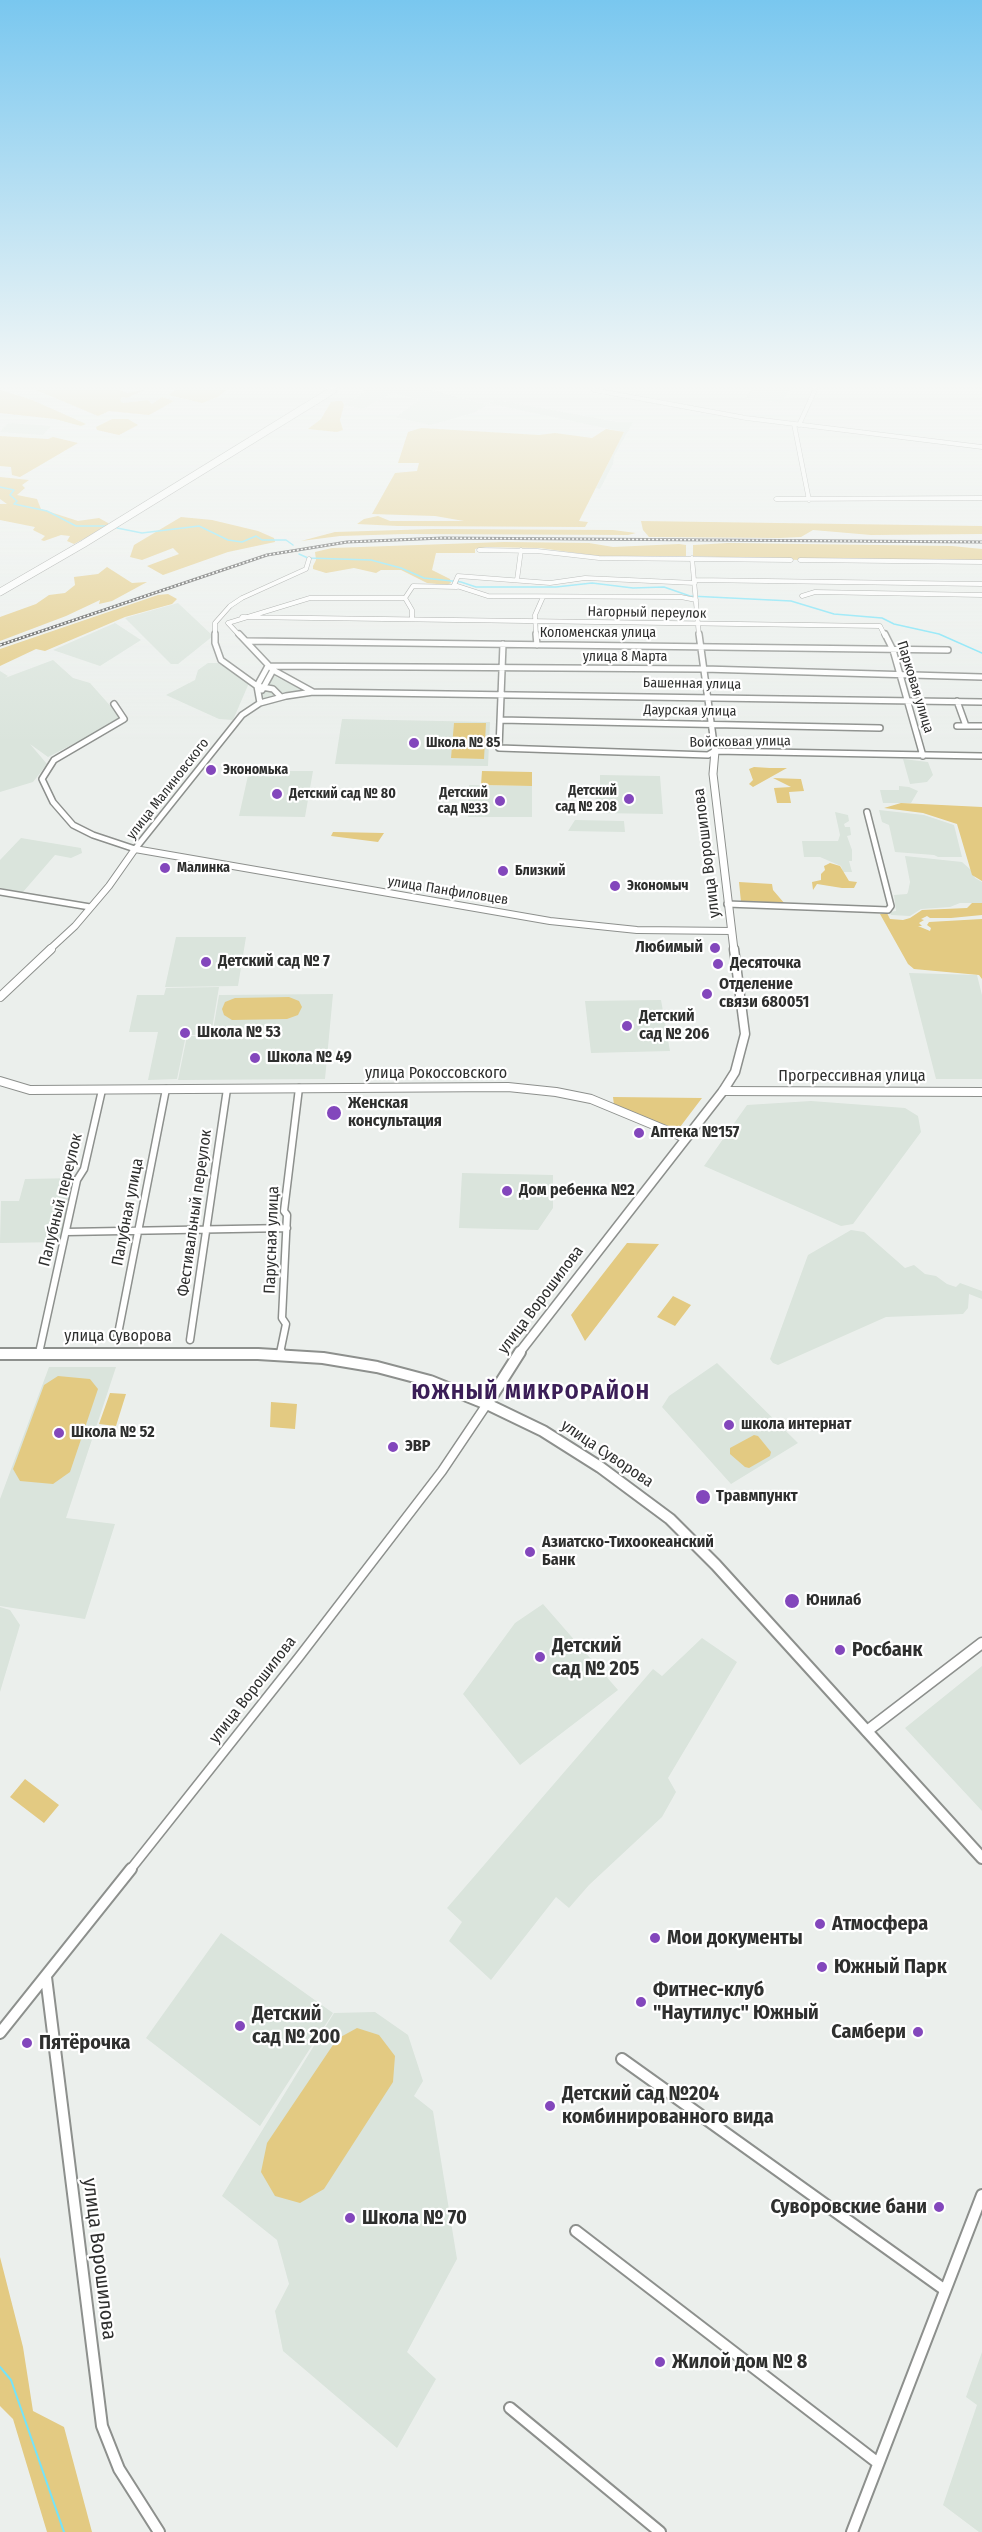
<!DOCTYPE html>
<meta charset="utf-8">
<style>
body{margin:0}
canvas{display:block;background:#ebefec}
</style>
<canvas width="982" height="2532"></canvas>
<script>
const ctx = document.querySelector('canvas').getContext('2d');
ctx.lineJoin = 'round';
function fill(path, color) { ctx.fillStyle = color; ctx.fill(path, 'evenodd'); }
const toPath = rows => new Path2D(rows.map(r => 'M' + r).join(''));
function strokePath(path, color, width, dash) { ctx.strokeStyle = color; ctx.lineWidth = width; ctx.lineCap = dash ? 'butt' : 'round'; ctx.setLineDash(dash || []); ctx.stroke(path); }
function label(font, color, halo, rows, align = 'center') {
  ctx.font = font + ' "Fira Sans Condensed",sans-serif'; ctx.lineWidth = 4.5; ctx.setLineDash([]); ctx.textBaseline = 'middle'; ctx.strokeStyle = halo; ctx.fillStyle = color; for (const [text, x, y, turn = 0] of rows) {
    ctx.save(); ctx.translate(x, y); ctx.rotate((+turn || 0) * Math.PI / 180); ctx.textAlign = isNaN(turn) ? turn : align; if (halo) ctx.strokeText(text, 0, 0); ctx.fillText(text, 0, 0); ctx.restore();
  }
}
const built = toPath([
 [363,390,431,390,487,405,473,413,430,425,396,417,420,400,392,393,363,409,345,405,366,391],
 [751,390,790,390,781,403,746,398],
 [497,400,617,422,633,422,614,456,613,464,600,489,596,488,624,432,487,403],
 [8,423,51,426,43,435,0,432],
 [178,603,213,636,178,664,171,664,125,618],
 [115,623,141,640,100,666,53,650],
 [53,660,73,678,90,683,122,719,48,757,30,744,47,764,33,782,0,792,0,671,8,676,5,678],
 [208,663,218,663,249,683,233,720,219,719,166,695,195,680,198,670],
 [264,667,278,678,308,691,262,701,259,690],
 [342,719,490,722,488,766,335,764],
 [903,759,928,762,933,775,927,782,910,784],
 [249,771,313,771,305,817,239,816],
 [600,775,660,776,663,814,596,813,595,786,600,785],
 [469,785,532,786,532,817,468,817],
 [899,786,909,787,918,791,911,803,883,803,880,790,899,790],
 [879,810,924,815,954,825,962,857,938,857,934,855,895,852,889,825,882,822],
 [835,812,848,815,849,821,844,824,845,827,850,827,851,835,847,836,852,850,852,861,849,861,852,872,843,872,841,866,820,857,804,857,802,841,838,841,840,835],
 [575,820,624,821,625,832,568,831],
 [21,838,81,848,82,853,71,858,55,855,23,892,0,888,0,860],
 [905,856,962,862,971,870,975,878,982,882,982,903,960,903,950,907,921,909,910,916,891,915,890,912,896,911,894,895,907,894,908,892,910,882],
 [176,937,246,937,238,986,165,987],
 [909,973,977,975,982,995,982,1079,936,1079],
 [219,987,211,1035,186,1035,177,1079,148,1080,158,1032,129,1032,137,995,164,995,166,988],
 [333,994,325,1079,178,1080,187,1036,212,1036,219,995],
 [661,1000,670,1051,591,1053,585,1001],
 [811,1101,905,1108,918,1116,921,1132,853,1224,841,1226,704,1166,747,1105],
 [462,1173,553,1175,553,1208,538,1230,459,1228],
 [77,1178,62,1242,0,1243,1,1201,19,1201,25,1179],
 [851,1230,864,1232,905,1268,914,1265,925,1274,936,1276,947,1284,956,1287,960,1283,982,1291,982,1299,969,1294,968,1308,963,1314,886,1317,778,1365,773,1363,770,1359,808,1255],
 [717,1363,798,1443,731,1484,662,1407,669,1396],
 [49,1367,116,1367,66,1518,115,1524,85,1619,0,1606,0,1499],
 [543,1604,618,1690,520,1765,463,1694,515,1623],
 [0,1607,10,1610,20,1625,0,1692],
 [702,1638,737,1662,668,1778,676,1792,662,1817,589,1885,569,1908,556,1897,491,1980,449,1941,462,1922,447,1908,653,1669,662,1676],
 [982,1666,982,1811,905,1728],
 [221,1933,333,2013,260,2126,146,2038],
 [375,2012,408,2035,423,2081,414,2096,433,2111,457,2259,407,2352,436,2379,397,2448,283,2351,275,2311,289,2284,277,2240,222,2196,334,2013],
 [982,2352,982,2532,979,2532,943,2505,977,2405,966,2397]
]);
const green = toPath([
 [0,390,30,399,86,424,81,426,55,419,0,413],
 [36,390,120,390,127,393,144,390,127,398,122,397,120,401,123,403,148,400,152,404,162,397,174,401,149,415,109,411,98,416],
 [176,390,226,390,218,397,202,403,168,395],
 [336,401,342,401,344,405,340,420,343,430,337,432,308,429,321,419,331,402],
 [112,419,128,419,138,425,119,435,97,430,96,427],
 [421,428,539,435,555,433,592,438,606,429,624,432,579,521,588,522,585,527,398,526,357,524,364,519,378,516,390,521,464,521,435,516,372,514,395,473,417,471,419,463,398,463,408,432],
 [0,436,48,439,53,437,78,443,20,477,12,475,11,467,0,466],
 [0,477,29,480,22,485,25,488,17,495,37,499,41,509,78,521,99,518,108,523,108,526,74,544,67,541,70,536,61,535,44,541,41,540,45,536,33,530,35,527,0,520,0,504,7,504,0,499],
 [181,517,212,520,258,531,274,538,275,542,228,552,163,575,147,566,179,554,173,548,142,560,130,557,134,545],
 [641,521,982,526,982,534,871,535,813,530,801,537,779,538,649,537,643,530],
 [434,529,613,530,636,533,628,535,405,534,340,536,301,541,335,532],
 [504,542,589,543,613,547,679,544,686,545,686,556,598,556,540,548,486,547,475,549,475,553,436,553,432,570,450,579,451,583,447,585,427,583,401,570,381,570,376,573,354,568,326,573,313,569,313,566,316,560,315,552,332,548],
 [728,543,952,546,982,549,982,561,800,560,693,556,693,545],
 [107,567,132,583,147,582,112,601,99,604,100,600,66,616,0,641,0,617,36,604,49,595,65,593,75,585,74,577,98,574],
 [168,594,177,599,172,604,125,617,45,651,36,649,0,666,0,649,158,595],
 [454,723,486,723,484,759,451,758],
 [754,767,770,768,787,768,753,787,749,784,753,780,749,769],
 [482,771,532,772,532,786,481,785],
 [773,778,801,779,804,791,789,792,791,803,777,803,774,788,791,787],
 [901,803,982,807,982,881,972,875,957,824,923,813,884,808],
 [333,832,384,833,378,842,331,836],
 [830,863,840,866,849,881,857,882,854,888,842,888,817,884,813,890,812,882,821,880,821,874,825,870,824,866],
 [739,882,772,884,773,890,785,904,741,902],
 [972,903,982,903,982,915,951,918,930,918,927,916,921,919,924,920,919,923,922,926,918,926,930,931,931,928,927,925,929,922,982,919,982,979,979,975,914,969,908,964,880,914,887,913,890,919,903,920,910,918,922,910,967,908],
 [289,997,299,1001,302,1007,298,1015,287,1019,232,1020,224,1015,222,1009,225,1002,235,998],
 [613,1097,702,1098,677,1131,614,1105],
 [627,1243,659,1244,585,1341,571,1315],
 [673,1296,691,1305,675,1326,657,1317],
 [58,1376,90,1379,98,1389,70,1472,53,1484,20,1481,13,1469,44,1385],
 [110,1393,126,1394,116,1426,99,1424],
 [271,1402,297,1404,295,1429,270,1427],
 [754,1435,758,1436,771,1452,770,1456,749,1468,745,1467,730,1454,730,1448],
 [25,1779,59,1805,44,1823,10,1797],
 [357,2028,379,2035,395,2056,393,2082,324,2189,300,2203,275,2196,261,2172,267,2143,337,2039],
 [0,2257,23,2347,33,2411,64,2427,92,2532,47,2532,13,2419,0,2406]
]);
const streamFar1 = toPath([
 [0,487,14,490,10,495,17,501,14,504,47,511,76,526,107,526],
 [117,528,142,533,199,526,228,540,242,542,256,536,262,540,286,540,293,545],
 [299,554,308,558,371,560,401,568,424,578,461,582,476,587,556,587,592,583,633,588,664,587,690,596,791,601,834,614,882,618,894,624,939,634,982,653]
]);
const stream = toPath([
 [0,2367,11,2380,64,2532]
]);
const minorFar4 = toPath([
 [594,390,746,418,982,447],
 [794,424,809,500],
 [799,425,815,390],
 [776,499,982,498],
 [479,550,537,551,599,558,791,560],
 [692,558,699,636],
 [800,560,982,562],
 [517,580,521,550],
 [695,580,982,584],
 [695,583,585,578,550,583,458,576,454,585,488,596,681,597,696,600],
 [802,596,815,592,982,595],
 [405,598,413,586,457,587],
 [242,617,880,626,885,636],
 [215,636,215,623,230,606,242,598,306,569,309,559],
 [240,636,228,623,310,598,405,598,412,610,412,619],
 [536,636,535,615,543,597]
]);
const minorFar3 = toPath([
 [215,634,215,643,221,660,257,686,260,703],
 [239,634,273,670,313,692],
 [536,634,537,645],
 [699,634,715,751],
 [885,634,893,650,923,756],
 [247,641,948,650],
 [503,644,499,748,708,755,715,751,982,756],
 [262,690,273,670],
 [281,697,273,689,257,686,268,666,704,669,982,677],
 [957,701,966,726],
 [114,704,124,719,54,760,42,779,53,802,73,825,93,835,135,849,242,715,260,703,286,696,313,692,982,702],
 [500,720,880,728],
 [957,726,982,726],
 [0,892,90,907],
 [727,904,888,910,891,906,867,812]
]);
const minorFar2 = toPath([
 [66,1232,287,1228],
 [117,1339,166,1089],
 [190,1340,227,1089],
 [39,1353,77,1180,84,1169,102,1090],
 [280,1353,286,1324,282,1318,287,1215,284,1211,299,1088]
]);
const minorFar1 = toPath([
 [280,1355,281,1352],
 [130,1870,299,1657,442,1471,487,1404]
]);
const minor = toPath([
 [46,1977,102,2426,119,2469,159,2532],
 [0,2033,131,1869],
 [622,2059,945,2290],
 [576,2231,878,2463],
 [510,2408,660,2532],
 [852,2532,982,2195]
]);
const tertiaryFar2 = toPath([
 [49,950,75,926,109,886,135,849,550,921,637,930,732,931]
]);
const tertiaryFar1 = toPath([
 [0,997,51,949],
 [0,1081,30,1090,508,1087,556,1092,591,1099,685,1138],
 [723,1091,982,1092]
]);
const tertiary = toPath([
 [867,1731,982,1643]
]);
const secondaryFar2 = toPath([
 [715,751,713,774,734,950]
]);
const secondaryFar1 = toPath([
 [519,1353,723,1091,735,1072,745,1034,734,949]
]);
const secondary = toPath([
 [0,1354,258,1354,323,1358,377,1367,430,1381,487,1404,543,1431,600,1467,670,1519,716,1565,982,1858],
 [487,1404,520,1352]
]);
const trunk = toPath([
 [0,592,83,544,333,390]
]);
const rail = toPath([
 [0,645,267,555,347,542,443,538,982,542]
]);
const markers = [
 [414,743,6,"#8347bc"],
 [211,770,6,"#8347bc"],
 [277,794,6,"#8347bc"],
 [629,799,6,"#8347bc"],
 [500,801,6,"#8347bc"],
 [165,868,6,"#8347bc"],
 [503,871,6,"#8347bc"],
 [615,886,6,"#8347bc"],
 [715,948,6,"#8347bc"],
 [206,962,6,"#8347bc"],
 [718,964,6,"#8347bc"],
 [707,994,6,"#8347bc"],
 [627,1026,6,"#8347bc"],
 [185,1033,6,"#8347bc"],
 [255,1058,6,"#8347bc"],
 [334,1113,8,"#8347bc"],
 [639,1133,6,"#8347bc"],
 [507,1191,6,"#8347bc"],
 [729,1425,6,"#8347bc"],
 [59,1433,6,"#8347bc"],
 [393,1447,6,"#8347bc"],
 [703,1497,8,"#8347bc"],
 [530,1552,6,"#8347bc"],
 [792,1601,8,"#8347bc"],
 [840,1650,6,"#8347bc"],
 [540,1657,6,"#8347bc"],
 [820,1924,6,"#8347bc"],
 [655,1938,6,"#8347bc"],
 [822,1967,6,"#8347bc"],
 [641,2002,6,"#8347bc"],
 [240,2026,6,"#8347bc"],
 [918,2032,6,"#8347bc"],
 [27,2043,6,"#8347bc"],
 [550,2106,6,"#8347bc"],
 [939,2207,6,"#8347bc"],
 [350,2218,6,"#8347bc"],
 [660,2362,6,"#8347bc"]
];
const farStreetnames = [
 ["Нагорный переулок",647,613,1],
 ["Коломенская улица",598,633],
 ["улица 8 Марта",625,657],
 ["Башенная улица",692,684,1],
 ["Парковая улица",915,687,73],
 ["Даурская улица",690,711,1],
 ["Войсковая улица",740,742,-1],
 ["улица Малиновского",168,789,-52],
 ["улица Панфиловцев",448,891,9]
];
const farPoinames = [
 ["Школа № 85",426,743],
 ["Экономька",223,770],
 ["Детский",617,791,"right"],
 ["сад № 208",617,807,"right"],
 ["Детский",488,793,"right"],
 ["сад №33",488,809,"right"],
 ["Детский сад № 80",289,794],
 ["Малинка",177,868],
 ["Близкий",515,871],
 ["Экономыч",627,886]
];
const streetNames = [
 ["улица Ворошилова",707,853,-97],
 ["улица Рокоссовского",436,1074],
 ["Прогрессивная улица",852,1077],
 ["Палубный переулок",61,1200,-76],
 ["Палубная улица",128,1212,-79],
 ["Фестивальный переулок",195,1213,-82],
 ["Парусная улица",272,1240,-88],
 ["улица Ворошилова",541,1300,-53],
 ["улица Суворова",118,1337],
 ["улица Суворова",607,1454,34],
 ["улица Ворошилова",253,1690,-52]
];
const poiNames = [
 ["Любимый",703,948,"right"],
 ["Детский сад № 7",218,962],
 ["Десяточка",730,964],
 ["Отделение",719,985],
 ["связи 680051",719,1003],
 ["Детский",639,1017],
 ["сад № 206",639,1035],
 ["Школа № 53",197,1033],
 ["Школа № 49",267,1058],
 ["Женская",348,1104],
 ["консультация",348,1122],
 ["Аптека №157",651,1133],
 ["Дом ребенка №2",519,1191],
 ["школа интернат",741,1425],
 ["Школа № 52",71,1433],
 ["ЭВР",405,1447],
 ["Травмпункт",716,1497],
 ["Азиатско-Тихоокеанский",542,1543],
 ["Банк",542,1561],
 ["Юнилаб",806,1601]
];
const nearPoinames = [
 ["Детский",552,1646],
 ["сад № 205",552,1669],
 ["Росбанк",852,1650],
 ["Атмосфера",832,1924],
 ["Мои документы",667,1938],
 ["Южный Парк",834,1967],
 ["Фитнес-клуб",653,1990],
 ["\"Наутилус\" Южный",653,2013],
 ["Детский",252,2014],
 ["сад № 200",252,2037],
 ["Самбери",906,2032,"right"],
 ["Пятёрочка",39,2043],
 ["Детский сад №204",562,2094],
 ["комбинированного вида",562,2117],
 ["Суворовские бани",927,2207,"right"],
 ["Школа № 70",362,2218],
 ["Жилой дом № 8",672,2362]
];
const nearStreetnames = [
 ["улица Ворошилова",99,2259,83]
];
const districtNames = [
 ["ЮЖНЫЙ МИКРОРАЙОН",531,1393]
];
fill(built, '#dae4dc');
fill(green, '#e3ca82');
strokePath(streamFar1, '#74e3f9', 1.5);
strokePath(stream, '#74e3f9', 2);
strokePath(minorFar4, '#8d908d', 5);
strokePath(minorFar3, '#8d908d', 8);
strokePath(minorFar2, '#8d908d', 9);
strokePath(minorFar1, '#8d908d', 11);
strokePath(minor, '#8d908d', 14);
strokePath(tertiaryFar2, '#8d908d', 8);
strokePath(tertiaryFar1, '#8d908d', 10);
strokePath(tertiary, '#8d908d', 13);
strokePath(secondaryFar2, '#8d908d', 9);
strokePath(secondaryFar1, '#8d908d', 11);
strokePath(secondary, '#8d908d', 14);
strokePath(trunk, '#8d908d', 8);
strokePath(minorFar4, '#fff', 4);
strokePath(minorFar3, '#fff', 5);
strokePath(minorFar2, '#fff', 6);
strokePath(minorFar1, '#fff', 8);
strokePath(minor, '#fff', 10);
strokePath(tertiaryFar2, '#fff', 6);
strokePath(tertiaryFar1, '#fff', 8);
strokePath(tertiary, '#fff', 10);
strokePath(secondaryFar2, '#fff', 7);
strokePath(secondaryFar1, '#fff', 8);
strokePath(secondary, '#fff', 10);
strokePath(trunk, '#fff', 7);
strokePath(rail, '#434443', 3);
strokePath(rail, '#fff', 1.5, [2]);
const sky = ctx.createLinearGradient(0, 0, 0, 744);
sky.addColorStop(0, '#79c7ef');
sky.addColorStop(0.52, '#f6f8f6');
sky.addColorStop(1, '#f6f8f600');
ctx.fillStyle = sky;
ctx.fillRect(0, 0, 982, 744);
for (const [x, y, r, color] of markers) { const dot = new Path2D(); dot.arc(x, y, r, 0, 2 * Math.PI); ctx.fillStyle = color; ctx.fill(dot); strokePath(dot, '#fff', 2); }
label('14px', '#2e2f2e', '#fff', farStreetnames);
label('bold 14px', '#2e2f2e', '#fff', farPoinames, 'left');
label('16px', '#2e2f2e', '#fff', streetNames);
label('bold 16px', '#2e2f2e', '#fff', poiNames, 'left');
label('bold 20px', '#2e2f2e', '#fff', nearPoinames, 'left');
label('20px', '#2e2f2e', '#fff', nearStreetnames);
ctx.letterSpacing = '1.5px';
label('bold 22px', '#3b1e57', '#fff', districtNames);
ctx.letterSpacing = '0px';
</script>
